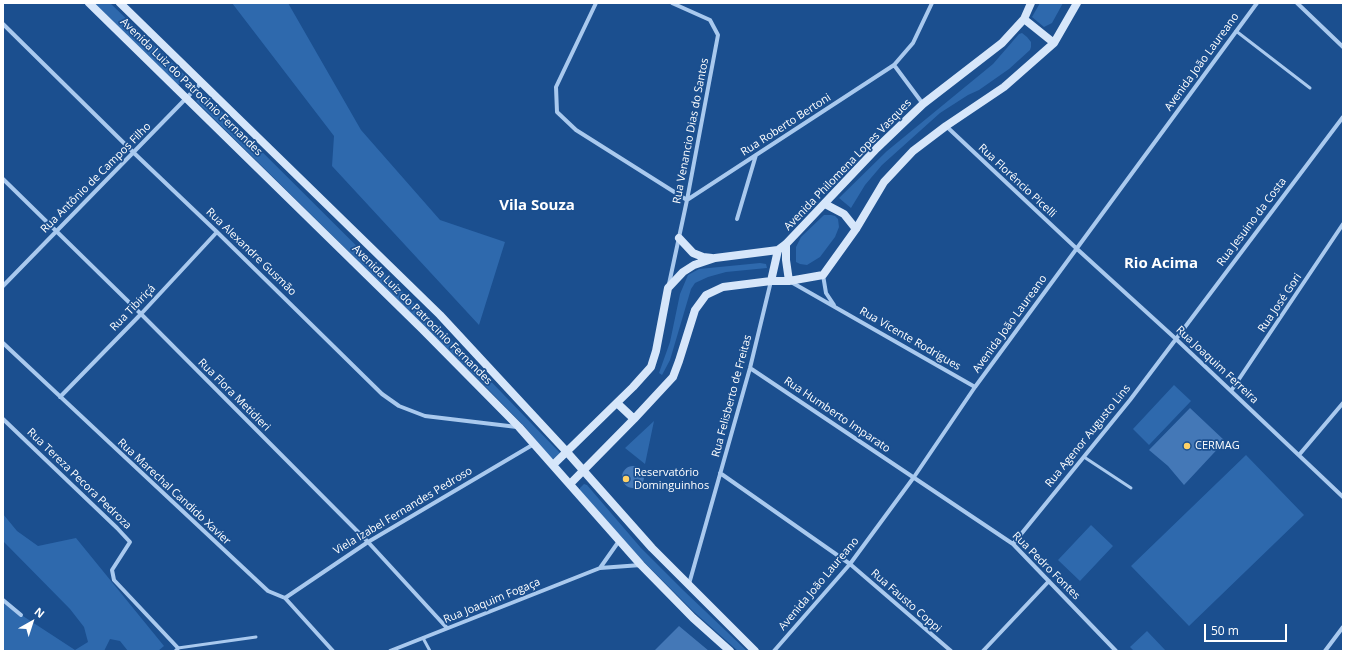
<!DOCTYPE html>
<meta charset="utf-8">
<style>
body{margin:0}
#map{position:relative;width:1346px;height:654px;overflow:hidden;background:#1b4f8f;font-family:"Open Sans",sans-serif}
canvas{display:block}
.frame{position:absolute;inset:0;border:4px solid #fff;pointer-events:none}
.north{position:absolute;left:12px;top:602px;width:40px;height:40px;-webkit-text-stroke:3px #1b4f8f;paint-order:stroke;rotate:39deg;font-size:11px;font-weight:700;line-height:16px;text-align:center;color:#fff}
.north::after{content:'';display:block;margin:auto;width:14px;height:18px;background:#fff;clip-path:polygon(50% 0,100% 100%,50% 72%,0 100%)}
.scale{position:absolute;left:1204px;top:624px;width:83px;height:18px;box-sizing:border-box;border:2px solid #fff;border-top:0;padding-left:5px;font-size:12px;line-height:14px;white-space:nowrap;color:#fff;-webkit-text-stroke:3px #1b4f8f;paint-order:stroke}
</style>
<div id="map">
<canvas width="1346" height="654"></canvas>
<div class="frame"></div>
<div class="north">N</div>
<div class="scale">50 m</div>
</div>
<script>
const ctx = document.querySelector('canvas').getContext('2d');
ctx.lineJoin = 'round';
function fill(path, color) { ctx.fillStyle = color; ctx.fill(path, 'evenodd'); }
const toPath = rows => new Path2D(rows.map(r => 'M' + r).join(''));
function strokePath(path, color, width, dash) { ctx.strokeStyle = color; ctx.lineWidth = width; ctx.lineCap = dash ? 'butt' : 'round'; ctx.setLineDash(dash || []); ctx.stroke(path); }
function label(font, color, halo, rows, align = 'center') {
  ctx.font = font + ' "Open Sans",sans-serif'; ctx.lineWidth = 3.5; ctx.setLineDash([]); ctx.textBaseline = 'middle'; ctx.strokeStyle = halo; ctx.fillStyle = color; for (const [text, x, y, turn = 0] of rows) {
    ctx.save(); ctx.translate(x, y); ctx.rotate((+turn || 0) * Math.PI / 180); ctx.textAlign = isNaN(turn) ? turn : align; if (halo) ctx.strokeText(text, 0, 0); ctx.fillText(text, 0, 0); ctx.restore();
  }
}
const green = toPath([
 [94,3,110,3,187,77,178,85],
 [232,3,288,3,361,130,440,220,505,242,479,325,332,166,334,136],
 [1040,3,1063,3,1052,23,1044,27,1032,17],
 [1022,33,1027,37,1031,42,1031,47,1030,50,1009,69,979,90,968,95,940,113,882,165,865,185,851,208,839,198,887,151,993,64,1019,34],
 [204,94,448,337,560,453,552,460,525,427,481,382,196,101],
 [824,215,831,215,835,216,838,219,839,227,835,237,820,257,807,265,800,264,796,262,796,247,801,237],
 [760,263,766,264,767,268,726,272,708,277,695,283,691,289,670,360,662,375,659,373,670,342,680,294,688,275,699,269],
 [1174,385,1191,401,1149,445,1133,429],
 [654,421,645,464,625,448],
 [1246,455,1304,515,1189,626,1131,566],
 [584,484,587,485,641,548,683,590,747,651,738,651,693,611,641,559,580,491,580,488],
 [3,514,17,531,38,546,76,538,164,646,158,651,128,651,120,641,110,639,104,651,3,651,3,603,75,650,88,642,84,627,70,609,3,541],
 [1091,525,1113,546,1080,581,1058,560],
 [1147,631,1166,651,1134,651,1130,647]
]);
const building = toPath([
 [1190,408,1225,441,1184,485,1168,466,1149,450],
 '622 477a11 11 0 1 1 22 0a11 11 0 1 1-22 0Z',
 [679,626,709,651,654,651]
]);
const lane = toPath([
 [1236,31,1310,88],
 [1084,457,1131,488],
 [423,638,430,651],
 [175,651,178,648,256,637]
]);
const street = toPath([
 [596,3,556,87,557,112,576,130,687,200,894,65,913,43,932,3],
 [1297,3,1343,47],
 [3,24,134,153,217,232,382,394,399,406,425,416,517,427],
 [894,65,923,104],
 [946,126,1076,248,1176,339,1343,497],
 [3,179,141,314,368,542,447,628],
 [737,219,756,155],
 [823,275,826,293,834,305],
 [791,282,975,387],
 [669,284,687,200,718,35,710,20,672,3],
 [3,286,202,82],
 [3,343,268,591,285,598,333,651],
 [750,368,1013,544,1116,651],
 [1231,391,1343,224],
 [60,397,141,314,217,232],
 [3,419,117,528,130,542,112,570,114,580,178,648],
 [1299,455,1343,403],
 [720,473,850,564,951,651],
 [1013,544,1130,400,1176,339,1343,117],
 [600,568,619,541],
 [689,584,750,368,771,281],
 [285,598,368,542,534,444],
 [3,600,21,615],
 [390,651,600,568,641,565],
 [774,651,850,564,914,477,975,387,1257,3],
 [983,651,1049,581],
 [1325,651,1343,627]
]);
const secondary = toPath([
 [89,3,422,329,519,427,641,565,693,618,730,651],
 [120,3,440,315,566,451,652,548,755,651],
 [1024,19,1054,43],
 [825,204,844,214,856,229],
 [679,238,693,253,703,257,712,258],
 [786,244,786,260,789,281],
 [771,281,778,250],
 [617,403,634,419],
 [553,465,633,387,651,367,656,351,668,288,683,272,694,265,715,258,778,250,786,244,877,148,923,104,1002,43,1024,19,1031,3],
 [570,484,634,419,673,377,679,361,695,310,706,295,723,287,771,281,789,281,823,275,856,229,884,182,913,151,946,126,1004,87,1054,43,1077,3]
]);
const markers = [
 [1187,446,4,"#ffd166"],
 [626,479,4,"#ffd166"]
];
const streetNames = [
 ["Avenida João Laureano",1202,62,-54],
 ["Avenida Luiz do Patrocinio Fernandes",191,87,44],
 ["Rua Roberto Bertoni",786,125,-33],
 ["Rua Venancio Dias do Santos",691,131,-79],
 ["Avenida Philomena Lopes Vasques",848,165,-46],
 ["Rua Antônio de Campos Filho",96,178,-45],
 ["Rua Florêncio Picelli",1017,181,43],
 ["Rua Jesuino da Costa",1252,222,-53],
 ["Rua Alexandre Gusmão",251,252,44],
 ["Rua José Gori",1280,303,-56],
 ["Rua Tibiriçá",133,308,-46],
 ["Avenida Luiz do Patrocinio Fernandes",422,315,45],
 ["Avenida João Laureano",1010,324,-54],
 ["Rua Vicente Rodrigues",910,339,30],
 ["Rua Joaquim Ferreira",1217,365,43],
 ["Rua Flora Metidieri",234,395,45],
 ["Rua Felisberto de Freitas",732,396,-75],
 ["Rua Humberto Imparato",837,415,34],
 ["Rua Agenor Augusto Lins",1088,436,-51],
 ["Rua Tereza Pecora Pedroza",79,479,44],
 ["Rua Marechal Candido Xavier",174,492,43],
 ["Viela Izabel Fernandes Pedroso",403,511,-31],
 ["Rua Pedro Fontes",1046,566,45],
 ["Avenida João Laureano",819,584,-50],
 ["Rua Joaquim Fogaça",492,601,-22],
 ["Rua Fausto Coppi",906,601,41]
];
const poiNames = [
 ["CERMAG",1195,446],
 ["Reservatório",634,473],
 ["Dominguinhos",634,486]
];
const districtNames = [
 ["Vila Souza",537,206],
 ["Rio Acima",1161,264]
];
fill(green, '#2e69ad');
fill(building, '#4478b7');
strokePath(lane, '#a9c9ee', 3);
strokePath(street, '#a9c9ee', 4);
strokePath(secondary, '#d6e6fa', 8);
for (const [x, y, r, color] of markers) { const dot = new Path2D(); dot.arc(x, y, r, 0, 2 * Math.PI); ctx.fillStyle = color; ctx.fill(dot); strokePath(dot, '#1b4f8f', 1.5); }
label('11px', '#fff', '#1b4f8f', streetNames);
label('11px', '#fff', '#1b4f8f', poiNames, 'left');
label('bold 15px', '#fff', '#1b4f8f', districtNames);
</script>
